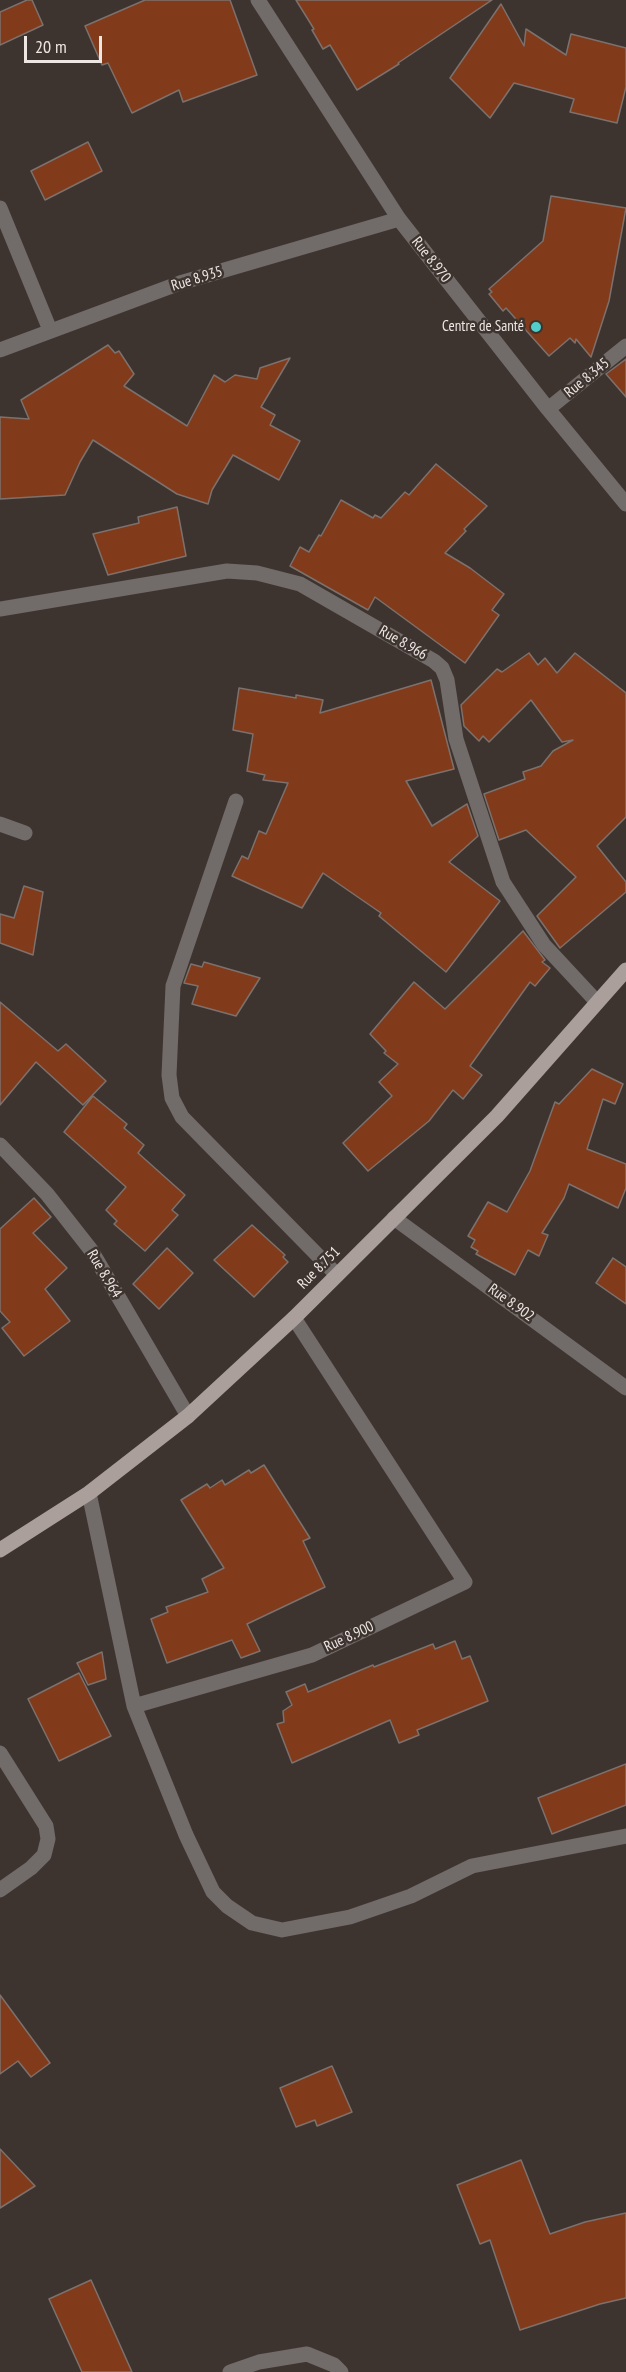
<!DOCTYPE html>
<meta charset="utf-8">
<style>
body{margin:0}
#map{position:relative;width:626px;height:2372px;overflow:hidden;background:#3e342f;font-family:"PT Sans Narrow",sans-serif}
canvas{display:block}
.scale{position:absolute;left:24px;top:36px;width:78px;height:27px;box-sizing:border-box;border:3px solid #ede6e3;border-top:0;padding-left:8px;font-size:18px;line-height:21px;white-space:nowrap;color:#ede6e3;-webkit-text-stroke:4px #3e342f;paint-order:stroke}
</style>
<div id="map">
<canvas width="626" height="2372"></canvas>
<div class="scale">20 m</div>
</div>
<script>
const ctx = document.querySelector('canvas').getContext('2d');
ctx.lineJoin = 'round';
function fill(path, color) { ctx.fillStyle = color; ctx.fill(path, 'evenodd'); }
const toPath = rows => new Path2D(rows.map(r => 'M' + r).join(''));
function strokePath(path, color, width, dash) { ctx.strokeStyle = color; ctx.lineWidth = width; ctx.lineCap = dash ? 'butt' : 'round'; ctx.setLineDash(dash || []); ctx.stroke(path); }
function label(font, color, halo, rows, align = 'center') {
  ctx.font = font + ' "PT Sans Narrow",sans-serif'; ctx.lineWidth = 5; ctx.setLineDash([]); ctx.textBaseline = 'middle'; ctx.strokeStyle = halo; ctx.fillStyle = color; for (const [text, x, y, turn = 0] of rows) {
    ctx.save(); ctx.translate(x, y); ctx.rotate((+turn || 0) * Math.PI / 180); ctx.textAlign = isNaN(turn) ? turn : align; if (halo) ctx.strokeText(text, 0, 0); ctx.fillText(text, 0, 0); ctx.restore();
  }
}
const building = toPath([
 [27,0,32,0,43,25,0,45,0,12,27,0],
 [145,0,230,0,257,75,183,102,179,90,132,113,108,63,102,65,85,26,145,0],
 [296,0,492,0,398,63,399,64,357,90,330,45,323,49,312,30,314,29,296,0],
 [501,4,524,46,526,29,566,55,571,34,626,48,626,87,617,123,570,112,574,99,514,83,490,118,450,78,501,4],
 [88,142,102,171,45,200,31,171,88,142],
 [551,196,626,208,609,301,591,357,576,339,575,343,570,338,549,356,506,308,503,311,489,294,492,292,489,289,543,241,551,196],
 [108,345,115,353,119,351,134,374,124,386,187,426,214,375,225,382,235,375,257,379,260,368,290,358,261,407,275,415,270,425,300,441,279,480,233,455,212,490,208,504,177,494,93,440,80,462,65,495,0,499,0,417,29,419,21,400,108,345],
 [626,359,626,397,606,374,626,359],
 [436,464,487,506,464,529,466,531,445,553,470,568,504,594,492,610,499,615,465,663,375,597,368,610,290,566,300,547,309,552,319,535,321,536,341,500,373,518,375,515,381,518,405,492,409,495,436,464],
 [177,507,186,556,108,575,93,534,139,523,138,517,177,507],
 [529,653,538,665,545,658,557,673,575,653,626,693,626,817,597,846,626,882,626,892,560,948,537,916,576,877,526,830,499,840,484,794,525,779,523,772,541,766,553,751,573,740,562,742,531,700,489,742,483,736,479,741,464,726,461,705,497,669,502,672,529,653],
 [431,680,454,769,406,781,432,826,467,804,478,836,449,862,500,901,446,972,379,916,381,913,323,873,302,908,232,876,242,856,248,859,259,831,266,834,288,783,263,780,265,775,247,771,253,734,233,730,239,688,296,698,296,695,323,700,320,713,431,680],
 [24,886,43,892,33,955,0,943,0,914,14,918,24,886],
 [523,931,545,960,542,962,550,968,535,986,530,982,470,1066,482,1075,463,1099,453,1090,429,1121,368,1171,343,1143,392,1096,379,1082,398,1064,384,1053,386,1051,370,1034,414,982,445,1009,523,931],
 [204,962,260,978,236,1016,192,1004,198,986,184,983,191,964,202,967,204,962],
 [0,1002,58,1051,66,1044,106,1081,83,1105,36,1062,0,1105,0,1002],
 [592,1069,623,1084,615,1104,603,1099,587,1149,626,1164,626,1188,618,1208,569,1184,564,1198,542,1233,548,1235,539,1256,528,1250,515,1275,476,1254,478,1251,471,1247,475,1240,468,1236,488,1202,507,1212,530,1171,555,1102,559,1104,592,1069],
 [93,1096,127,1124,124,1128,144,1145,138,1153,185,1195,172,1210,178,1215,145,1251,114,1224,117,1221,106,1210,126,1187,64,1132,93,1096],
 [34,1198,51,1217,33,1233,67,1268,45,1289,70,1321,24,1356,2,1328,10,1322,0,1311,0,1229,34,1198],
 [252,1225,285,1255,283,1257,288,1262,254,1297,214,1260,252,1225],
 [167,1248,193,1273,159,1309,133,1284,167,1248],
 [613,1258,626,1267,626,1304,596,1283,613,1258],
 [264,1465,310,1538,303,1541,325,1587,247,1624,260,1651,241,1658,232,1640,167,1663,151,1619,168,1612,166,1607,208,1592,202,1579,224,1568,181,1500,207,1484,210,1488,222,1480,225,1485,249,1470,251,1473,264,1465],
 [455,1641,462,1659,470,1656,488,1701,417,1730,419,1735,399,1743,390,1720,292,1763,277,1724,284,1722,283,1711,292,1705,286,1692,305,1684,308,1692,373,1665,374,1667,433,1644,435,1649,455,1641],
 [102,1652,106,1679,88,1685,77,1663,102,1652],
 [79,1673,111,1736,59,1761,28,1699,79,1673],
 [626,1764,626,1805,552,1834,538,1798,626,1764],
 [0,1995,50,2063,31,2077,18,2061,0,2074,0,1995],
 [332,2066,352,2112,317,2126,315,2120,296,2127,280,2088,332,2066],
 [0,2149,35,2186,0,2208,0,2149],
 [521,2160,550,2234,585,2222,626,2213,626,2298,600,2304,520,2330,490,2240,480,2244,457,2185,521,2160],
 [91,2280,132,2372,82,2372,49,2299,91,2280]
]);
const minor = toPath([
 [258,0,399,219,548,409,626,504],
 [0,208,50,330],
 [0,350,180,283,399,219],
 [548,409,626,346],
 [0,609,227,571,257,573,300,584,434,661,442,668,447,680,456,739,503,882,544,945,597,1002],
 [236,801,173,986,169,1075,172,1098,182,1117,337,1275],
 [0,824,25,833],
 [0,1145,47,1194,91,1250,188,1416],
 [394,1218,626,1388],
 [89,1493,134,1706,312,1655,465,1582,294,1318],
 [134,1706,186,1835,213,1892,227,1906,252,1923,282,1930,350,1917,411,1896,472,1866,626,1836],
 [0,1753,46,1826,48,1839,44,1855,31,1868,0,1890],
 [230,2372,259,2362,307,2354,334,2365,341,2372]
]);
const major = toPath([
 [0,1550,89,1493,188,1416,294,1318,497,1116,626,970]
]);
const markers = [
 [536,327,6,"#53cdca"]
];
const streetNames = [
 ["Rue 8.970",431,260,52],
 ["Rue 8.935",197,279,-17],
 ["Rue 8.345",587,378,-39],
 ["Rue 8.966",403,643,30],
 ["Rue 8.751",319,1268,-45],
 ["Rue 8.964",104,1274,59],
 ["Rue 8.902",511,1303,36],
 ["Rue 8.900",349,1637,-25]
];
const poiNames = [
 ["Centre de Santé",524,327]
];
fill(building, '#813a1a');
strokePath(building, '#7d716d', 1.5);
strokePath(minor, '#716b69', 15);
strokePath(major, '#aa9f9b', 15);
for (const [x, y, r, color] of markers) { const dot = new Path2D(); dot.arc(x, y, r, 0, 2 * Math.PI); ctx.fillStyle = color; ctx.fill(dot); strokePath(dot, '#3e342f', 2); }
label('15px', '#ede6e3', '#3e342f', streetNames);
label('15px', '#ede6e3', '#3e342f', poiNames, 'right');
</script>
